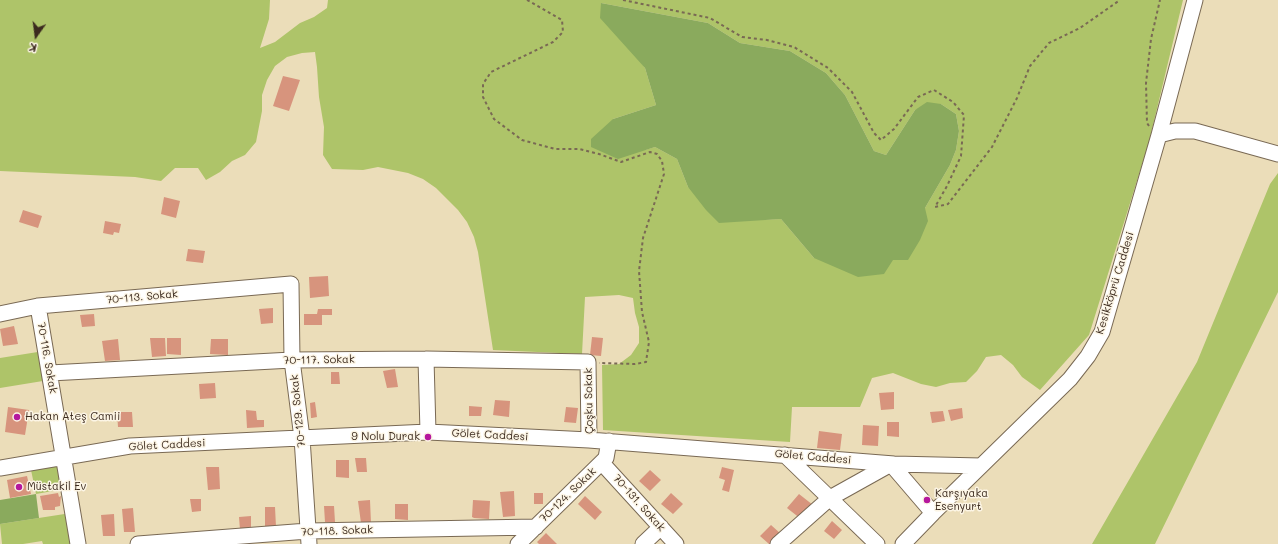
<!DOCTYPE html>
<meta charset="utf-8">
<style>
body{margin:0}
#map{position:relative;width:1278px;height:544px;overflow:hidden;background:#ebddb9;font-family:Mali,sans-serif}
canvas{display:block}
.north{position:absolute;left:16px;top:16px;width:40px;height:40px;-webkit-text-stroke:3px #fcf5e5;paint-order:stroke;rotate:194deg;font-size:11px;font-weight:700;line-height:16px;text-align:center;color:#3b2a1e}
.north::after{content:'';display:block;margin:auto;width:14px;height:18px;background:#3b2a1e;clip-path:polygon(50% 0,100% 100%,50% 72%,0 100%)}
</style>
<div id="map">
<canvas width="1278" height="544"></canvas>
<div class="north">K</div>
</div>
<script>
const ctx = document.querySelector('canvas').getContext('2d');
ctx.lineJoin = 'round';
function fill(path, color) { ctx.fillStyle = color; ctx.fill(path, 'evenodd'); }
const toPath = rows => new Path2D(rows.map(r => 'M' + r).join(''));
function strokePath(path, color, width, dash) { ctx.strokeStyle = color; ctx.lineWidth = width; ctx.lineCap = dash ? 'butt' : 'round'; ctx.setLineDash(dash || []); ctx.stroke(path); }
function label(font, color, halo, rows, align = 'center') {
  ctx.font = font + ' Mali,sans-serif'; ctx.lineWidth = 3; ctx.setLineDash([]); ctx.textBaseline = 'middle'; ctx.strokeStyle = halo; ctx.fillStyle = color; for (const [text, x, y, turn = 0] of rows) {
    ctx.save(); ctx.translate(x, y); ctx.rotate((+turn || 0) * Math.PI / 180); ctx.textAlign = isNaN(turn) ? turn : align; if (halo) ctx.strokeText(text, 0, 0); ctx.fillText(text, 0, 0); ctx.restore();
  }
}
const green = toPath([
 [0,0,270,0,269,19,260,48,275,42,300,23,314,17,327,8,328,0,1183,0,1149,142,1089,335,1040,390,1022,377,1013,365,1001,355,986,357,977,371,966,382,950,383,936,387,921,384,893,373,872,378,860,407,792,407,790,442,603,430,602,365,619,364,631,355,639,343,639,327,635,313,633,298,619,295,585,297,582,354,493,350,478,252,474,237,467,222,458,210,436,188,423,179,408,173,378,167,363,170,332,169,323,155,324,127,319,97,317,67,315,52,302,53,287,57,275,66,267,80,262,95,262,111,256,142,245,155,232,161,220,172,206,180,198,168,175,168,161,181,135,177,0,171],
 [601,3,708,23,740,43,790,51,826,73,845,95,874,151,886,155,915,110,941,104,956,114,959,131,956,150,950,165,925,208,814,258,781,219,760,220,688,187,677,159,655,147,645,150,613,119,656,105,645,68],
 [1278,173,1278,292,1155,544,1092,544,1197,362,1270,184],
 [44,351,49,380,0,388,0,358],
 [60,465,64,489,36,494,31,470],
 [71,513,76,544,43,544,42,541,23,544,2,544,0,524]
]);
const forest = toPath([
 [601,3,708,23,740,43,790,51,826,73,845,95,874,151,886,155,915,110,927,102,941,104,956,114,959,131,956,150,950,165,925,208,928,221,920,240,908,260,893,260,884,274,858,277,814,258,781,219,719,223,706,210,688,187,677,159,655,147,618,159,591,147,591,139,613,119,656,105,645,68,600,18],
 [36,494,39,518,0,524,0,500]
]);
const building = toPath([
 [283,76,300,80,289,111,273,106],
 [164,197,180,201,176,218,161,214],
 [23,210,42,216,38,228,19,222],
 [105,221,121,224,119,233,114,232,113,235,103,233],
 [188,249,205,251,203,263,186,261],
 [328,276,329,296,310,298,309,277],
 [273,308,273,323,261,324,259,309],
 [318,309,332,309,332,315,322,315,322,325,304,325,304,314,317,314],
 [94,314,95,326,82,327,80,315],
 [14,326,18,344,3,346,0,329],
 [592,337,603,338,601,356,590,355],
 [150,338,165,338,166,356,152,357],
 [167,338,181,338,181,355,167,354],
 [118,339,120,360,105,361,102,341],
 [211,339,228,339,228,355,210,354],
 [395,369,398,387,387,388,383,371],
 [331,372,339,372,340,384,331,384],
 [215,383,216,398,200,399,199,384],
 [894,392,894,409,881,410,879,393],
 [495,400,510,401,509,417,493,415],
 [315,402,317,417,312,418,311,418,310,403],
 [469,406,482,407,481,416,469,416],
 [8,407,29,410,25,435,5,432],
 [566,407,578,408,576,423,564,422],
 [962,408,963,418,951,421,948,410],
 [246,410,256,411,257,420,264,420,264,427,247,428],
 [943,411,945,421,932,423,930,412],
 [117,412,132,412,133,427,118,427],
 [887,422,899,422,899,437,887,436],
 [863,425,879,426,878,446,862,445],
 [819,431,842,434,840,450,817,448],
 [355,458,366,458,367,472,357,472],
 [336,460,349,460,349,478,336,477],
 [206,467,219,467,220,489,208,490],
 [722,467,734,470,729,492,722,490,725,480,719,478],
 [650,470,661,480,650,491,639,481],
 [27,476,31,494,10,498,7,480],
 [514,491,515,516,503,517,500,492],
 [58,493,59,497,61,496,60,506,55,507,55,510,43,510,40,496],
 [534,493,543,493,543,504,534,504],
 [671,493,683,504,673,514,661,504],
 [799,494,813,505,801,519,787,508],
 [585,496,602,512,595,520,578,504],
 [190,499,201,499,201,511,192,512],
 [370,500,371,523,361,523,358,501],
 [473,500,490,501,489,519,474,518,472,517],
 [395,504,408,504,408,520,395,519],
 [324,506,334,506,335,522,325,522],
 [265,507,275,507,276,527,265,526],
 [133,508,135,532,124,532,122,509],
 [114,514,115,536,103,536,101,515],
 [251,516,251,530,240,530,239,517],
 [832,521,842,530,834,539,824,531],
 [771,525,781,534,771,544,769,544,760,536],
 [546,533,557,544,539,544,537,542]
]);
const path = toPath([
 [527,0,562,20,563,32,553,42,491,72,483,84,483,97,494,119,522,140,555,149,579,149,599,154,621,162,650,152,657,154,662,161,664,174,643,238,639,271,642,312,649,342,646,362,635,364,599,363],
 [623,0,710,18,742,37,767,40,794,47,828,68,852,92,874,133,881,140,894,129,918,97,934,90,953,102,964,115,961,156,947,186,935,207,948,204,992,147,1017,98,1030,66,1049,43,1080,28,1120,0],
 [1149,126,1147,123,1146,83,1151,39,1160,0]
]);
const minor = toPath([
 [1159,135,1175,131,1195,131,1278,154],
 [38,306,78,544],
 [0,314,38,306,291,284,292,360,302,438,309,544],
 [426,359,428,432],
 [50,373,292,360,426,359,588,362,589,440],
 [785,455,877,544],
 [602,463,676,544],
 [0,468,130,446,428,432,589,440,894,464,981,466],
 [138,544,308,531,536,527],
 [518,544,606,458,609,441],
 [643,544,661,527],
 [778,544,830,498,891,464,933,513],
 [903,544,933,513,1070,379,1088,356,1102,332,1159,135,1195,0]
]);
const markers = [
 [17,417,4,"#b5179e"],
 [428,437,4,"#b5179e"],
 [19,487,4,"#b5179e"],
 [927,500,4,"#b5179e"]
];
const streetNames = [
 ["Kesikköprü Caddesi",1115,283,-73],
 ["70-113. Sokak",142,297,-5],
 ["70-116. Sokak",47,358,80],
 ["70-117. Sokak",319,360,-1],
 ["Çoşku Sokak",589,401,-91],
 ["70-129. Sokak",298,411,-96],
 ["Gölet Caddesi",490,435,3],
 ["Gölet Caddesi",167,445,-3],
 ["Gölet Caddesi",813,457,5],
 ["70-124. Sokak",568,495,-44],
 ["70-131. Sokak",639,503,48],
 ["70-118. Sokak",337,531,-2]
];
const poiNames = [
 ["Hakan Ateş Camii",25,417],
 ["9 Nolu Durak",420,437,"right"],
 ["Müstakil Ev",27,487],
 ["Karşıyaka",935,494],
 ["Esenyurt",935,507]
];
fill(green, '#aec469');
fill(forest, '#8aaa5d');
fill(building, '#d7947d');
strokePath(minor, '#796954', 17);
strokePath(path, '#796954', 2, [3, 3]);
strokePath(minor, '#fff', 15);
for (const [x, y, r, color] of markers) { const dot = new Path2D(); dot.arc(x, y, r, 0, 2 * Math.PI); ctx.fillStyle = color; ctx.fill(dot); strokePath(dot, '#fcf5e5', 1.5); }
label('11px', '#3b2a1e', '#fcf5e5', streetNames);
label('11px', '#3b2a1e', '#fcf5e5', poiNames, 'left');
</script>
